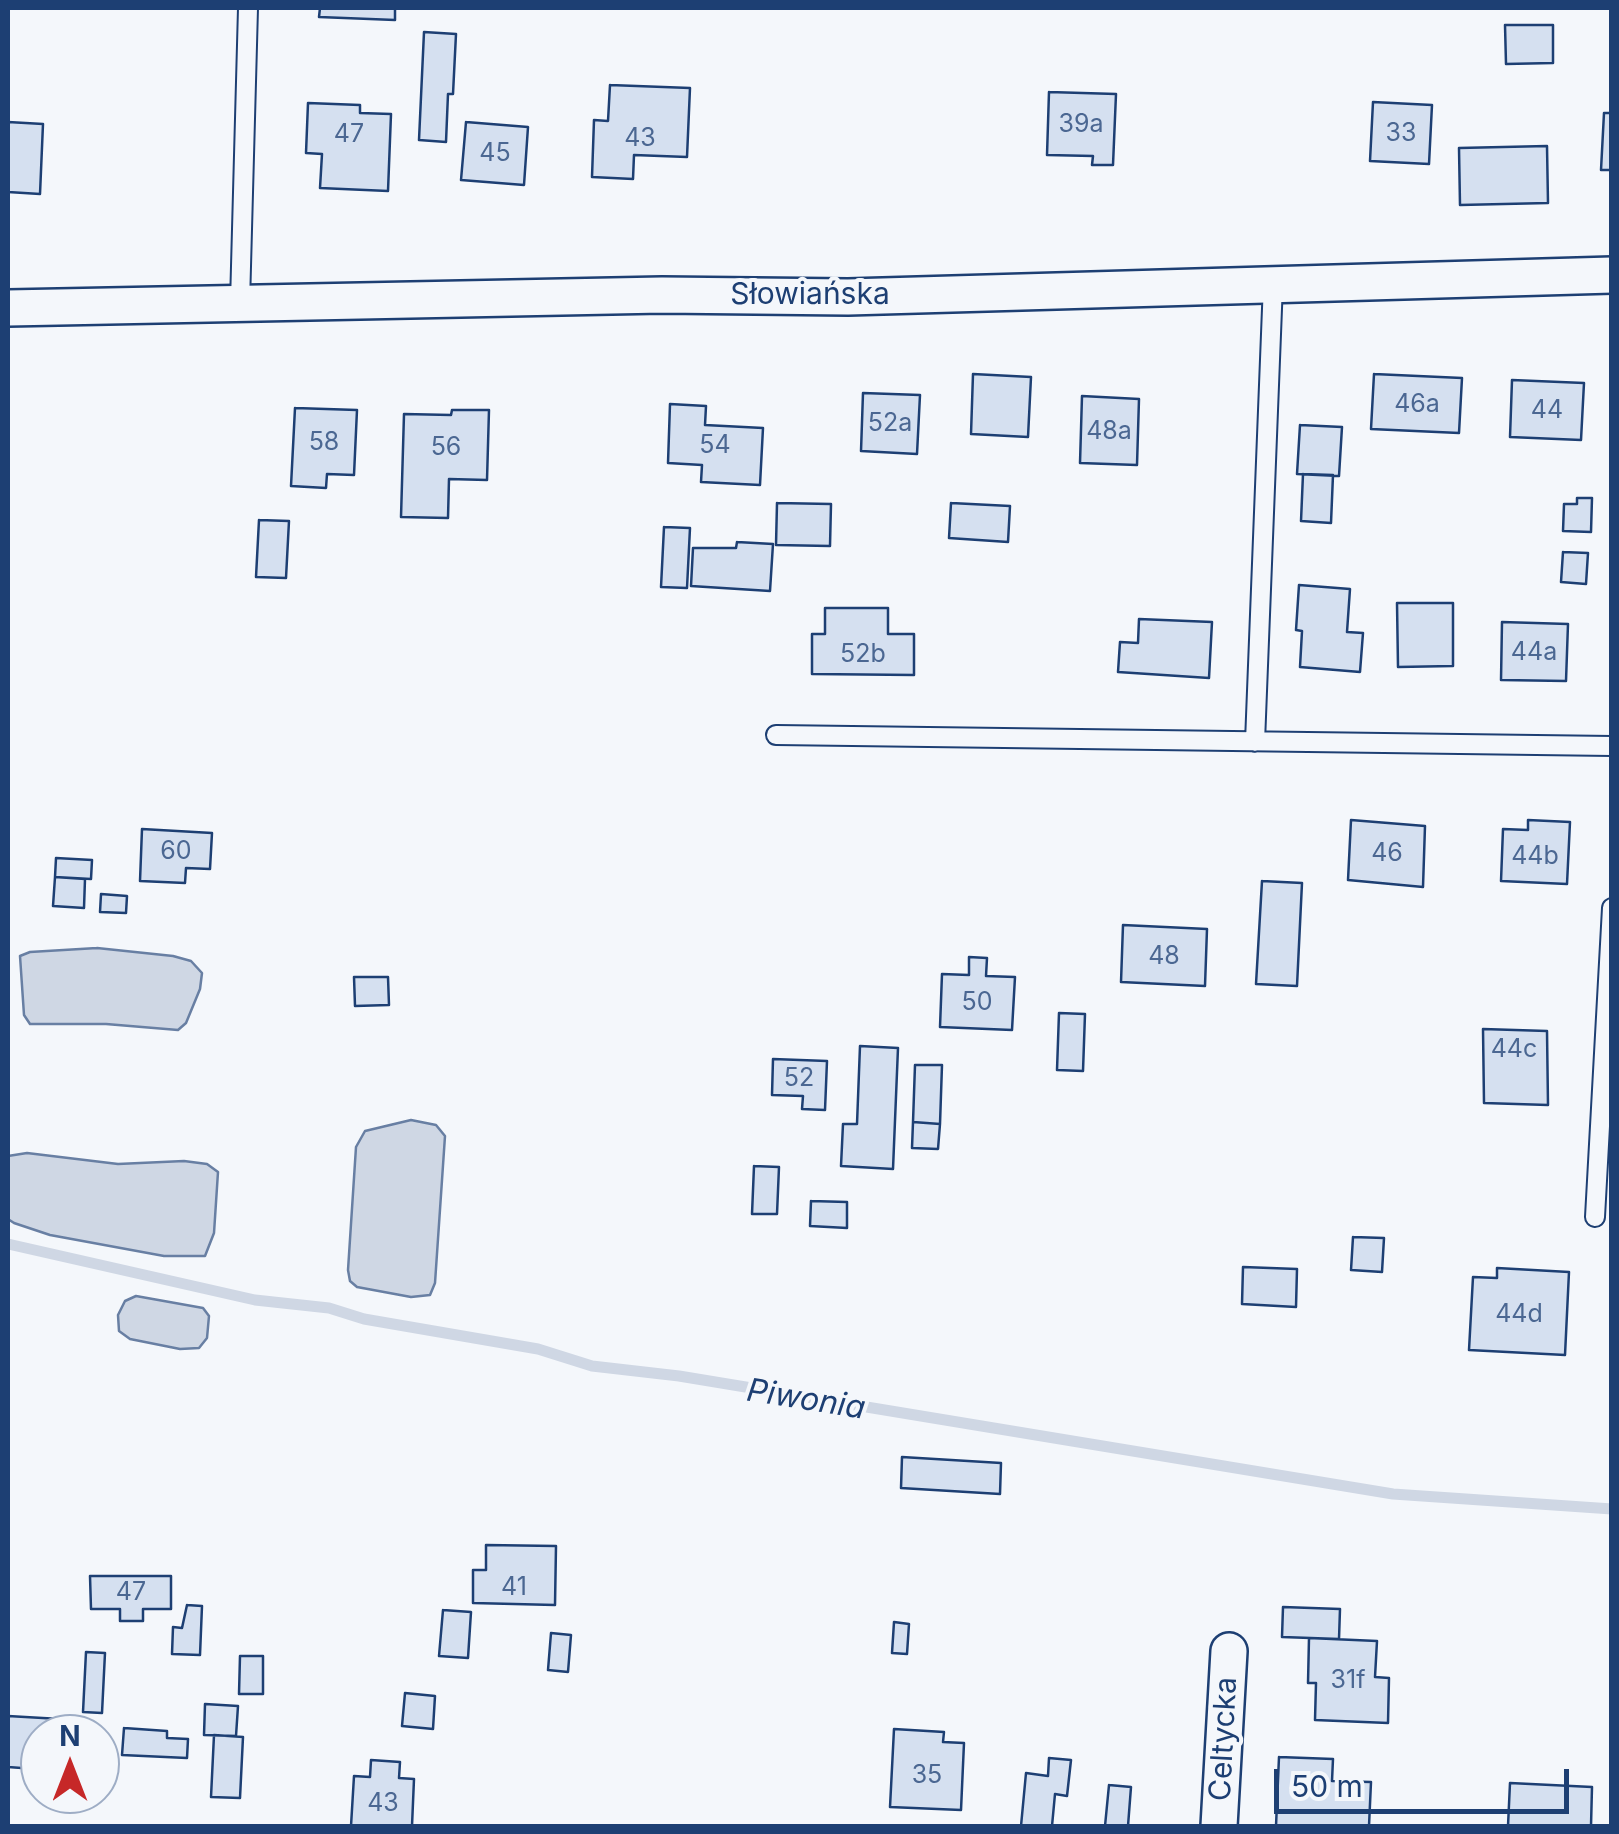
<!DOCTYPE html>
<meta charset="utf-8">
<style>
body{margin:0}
#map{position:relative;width:1619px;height:1834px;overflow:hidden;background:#f4f7fb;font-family:Inter,sans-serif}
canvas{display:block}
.frame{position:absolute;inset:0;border:10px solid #1d3f73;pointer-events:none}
.north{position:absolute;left:20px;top:1714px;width:100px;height:100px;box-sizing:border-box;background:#f4f7fb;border:2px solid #9eadc5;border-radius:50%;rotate:0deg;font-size:28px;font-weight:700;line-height:40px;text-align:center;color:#1d3f73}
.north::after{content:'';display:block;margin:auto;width:35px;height:45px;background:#c62828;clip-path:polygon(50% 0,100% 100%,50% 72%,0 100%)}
.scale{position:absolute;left:1274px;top:1769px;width:295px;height:45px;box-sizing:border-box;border:5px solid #1d3f73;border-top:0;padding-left:12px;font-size:30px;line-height:35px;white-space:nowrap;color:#1d3f73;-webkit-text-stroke:8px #f4f7fb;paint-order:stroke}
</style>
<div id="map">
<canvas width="1619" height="1834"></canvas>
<div class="frame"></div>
<div class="north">N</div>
<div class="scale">50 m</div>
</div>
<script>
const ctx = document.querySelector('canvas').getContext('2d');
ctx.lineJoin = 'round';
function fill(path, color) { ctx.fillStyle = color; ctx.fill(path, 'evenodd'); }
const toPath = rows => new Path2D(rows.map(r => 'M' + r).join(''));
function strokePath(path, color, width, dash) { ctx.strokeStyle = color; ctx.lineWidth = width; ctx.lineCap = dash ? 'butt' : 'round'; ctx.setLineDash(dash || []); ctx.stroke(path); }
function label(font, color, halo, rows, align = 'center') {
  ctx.font = font + ' Inter,sans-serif'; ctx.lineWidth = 8; ctx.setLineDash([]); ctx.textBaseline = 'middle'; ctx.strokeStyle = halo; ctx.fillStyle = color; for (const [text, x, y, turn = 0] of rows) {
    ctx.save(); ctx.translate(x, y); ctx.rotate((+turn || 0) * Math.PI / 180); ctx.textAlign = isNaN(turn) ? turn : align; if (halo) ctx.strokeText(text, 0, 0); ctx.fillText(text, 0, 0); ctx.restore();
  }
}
const water = toPath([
 [97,948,173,956,191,961,202,973,200,989,186,1023,178,1030,106,1024,30,1024,24,1015,20,956,30,952,97,948],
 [411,1120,436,1125,445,1136,435,1283,430,1295,411,1297,357,1287,350,1281,348,1270,356,1147,365,1131,411,1120],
 [27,1153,118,1164,184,1161,207,1164,218,1172,214,1233,205,1256,164,1256,50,1235,14,1223,8,1219,8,1156,27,1153],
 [136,1296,203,1308,209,1316,207,1338,199,1348,180,1349,130,1339,119,1331,118,1315,125,1301,136,1296]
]);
const stream = toPath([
 [8,1244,255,1300,329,1308,364,1319,538,1349,592,1366,679,1376,1393,1494,1612,1509]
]);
const building = toPath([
 [320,8,395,8,395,20,319,17,320,8],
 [1505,25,1553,25,1553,63,1506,64,1505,25],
 [424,32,456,34,453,94,448,94,446,142,419,140,424,32],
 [610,85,690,88,687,157,634,155,633,179,592,177,594,120,608,121,610,85],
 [1049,92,1116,94,1113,165,1092,165,1093,156,1047,155,1049,92],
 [1373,102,1432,105,1429,164,1370,161,1373,102],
 [308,103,360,105,360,113,391,114,388,191,320,188,322,154,306,153,308,103],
 [1604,113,1612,113,1612,170,1601,170,1604,113],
 [8,122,43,124,40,194,8,192,8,122],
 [466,122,528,127,524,185,461,180,466,122],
 [1547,146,1548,203,1460,205,1459,148,1547,146],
 [973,374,1031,377,1028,437,971,434,973,374],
 [1374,374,1462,378,1459,433,1371,429,1374,374],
 [1512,380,1584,383,1581,440,1510,437,1512,380],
 [863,393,920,395,917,454,861,451,863,393],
 [1082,396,1139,399,1137,465,1080,463,1082,396],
 [670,404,706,406,705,425,763,428,760,485,701,482,702,465,668,463,670,404],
 [295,408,357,410,354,475,327,474,326,488,291,486,295,408],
 [452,410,489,410,487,480,449,479,448,518,401,517,404,414,451,415,452,410],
 [1300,425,1342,427,1339,476,1297,474,1300,425],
 [1303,474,1333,475,1331,523,1301,521,1303,474],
 [1577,498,1592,498,1591,532,1563,531,1564,504,1577,504,1577,498],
 [777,503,831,504,830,546,776,545,777,503],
 [951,503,1010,506,1008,542,949,538,951,503],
 [259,520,289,521,286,578,256,577,259,520],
 [664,527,690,528,687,588,661,587,664,527],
 [737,542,773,544,770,591,691,586,693,548,736,548,737,542],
 [1563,552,1588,553,1586,584,1561,582,1563,552],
 [1299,585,1350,589,1347,632,1363,633,1360,672,1300,667,1302,631,1296,630,1299,585],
 [1397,603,1453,603,1453,666,1398,667,1397,603],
 [825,608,888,608,888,634,914,634,914,675,812,674,812,634,825,634,825,608],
 [1139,619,1212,622,1209,678,1118,672,1120,642,1138,643,1139,619],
 [1502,622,1568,624,1566,681,1501,680,1502,622],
 [1351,820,1425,826,1423,887,1348,880,1351,820],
 [1528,820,1570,822,1567,884,1501,881,1503,829,1528,830,1528,820],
 [142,829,212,833,210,869,186,868,185,883,140,881,142,829],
 [56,858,92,860,91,879,55,877,56,858],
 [55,877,85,879,84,908,53,906,55,877],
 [1262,881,1302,883,1297,986,1256,984,1262,881],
 [101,894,127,896,126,913,100,912,101,894],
 [1123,925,1207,929,1205,986,1121,982,1123,925],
 [969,957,987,958,986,976,1015,977,1012,1030,940,1027,942,974,969,975,969,957],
 [354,977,388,977,389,1005,355,1006,354,977],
 [1059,1013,1085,1014,1083,1071,1057,1070,1059,1013],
 [1483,1029,1547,1031,1548,1105,1484,1103,1483,1029],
 [860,1046,898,1048,893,1169,841,1166,843,1124,857,1124,860,1046],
 [773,1059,827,1061,825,1110,802,1109,803,1096,772,1095,773,1059],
 [915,1065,942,1065,940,1124,913,1122,915,1065],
 [913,1122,940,1124,938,1149,912,1148,913,1122],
 [754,1166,779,1167,777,1214,752,1214,754,1166],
 [811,1201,847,1202,847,1228,810,1226,811,1201],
 [1353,1237,1384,1238,1382,1272,1351,1270,1353,1237],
 [1243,1267,1297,1269,1296,1307,1242,1304,1243,1267],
 [1497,1268,1569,1272,1565,1355,1469,1350,1473,1277,1497,1278,1497,1268],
 [902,1457,1001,1463,1000,1494,901,1488,902,1457],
 [486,1545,556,1546,555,1605,473,1603,473,1570,486,1570,486,1545],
 [90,1576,171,1576,171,1609,143,1609,143,1621,120,1621,120,1609,91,1609,90,1576],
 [187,1605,202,1606,200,1655,172,1654,173,1627,182,1628,187,1605],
 [1283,1607,1340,1609,1339,1639,1282,1637,1283,1607],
 [443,1610,471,1612,468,1658,439,1656,443,1610],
 [894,1622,909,1624,907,1654,892,1653,894,1622],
 [551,1633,571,1635,568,1672,548,1670,551,1633],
 [1309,1638,1377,1641,1375,1677,1389,1678,1388,1723,1315,1720,1316,1683,1308,1683,1309,1638],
 [86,1652,105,1653,102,1713,83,1712,86,1652],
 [240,1656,263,1656,263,1694,239,1694,240,1656],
 [405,1693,435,1696,433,1729,402,1726,405,1693],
 [205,1704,238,1706,236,1736,204,1735,205,1704],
 [8,1716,60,1719,59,1734,40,1734,40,1755,36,1755,35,1769,8,1767,8,1716],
 [124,1728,167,1731,167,1738,188,1739,187,1758,122,1755,124,1728],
 [894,1729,944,1732,943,1742,964,1743,961,1810,890,1807,894,1729],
 [214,1735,243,1737,240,1798,211,1797,214,1735],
 [1279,1757,1333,1759,1332,1781,1371,1782,1369,1826,1276,1826,1279,1757],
 [1049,1758,1071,1760,1067,1796,1055,1794,1052,1826,1021,1826,1026,1773,1048,1776,1049,1758],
 [371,1760,400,1762,399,1778,414,1779,412,1826,351,1826,354,1776,370,1777,371,1760],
 [1510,1783,1592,1787,1591,1826,1508,1826,1510,1783],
 [1109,1785,1131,1787,1128,1826,1105,1826,1109,1785]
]);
const lane = toPath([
 [240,303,248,8],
 [776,735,1612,746],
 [1255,742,1273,283],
 [1595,1217,1612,908]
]);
const street = toPath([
 [8,308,662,295,848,297,1612,275],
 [1219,1826,1229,1651]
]);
const numberNames = [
 ["39a",1081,124],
 ["33",1401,133],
 ["47",349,134],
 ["43",640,138],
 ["45",495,153],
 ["46a",1417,404],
 ["44",1547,410],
 ["52a",890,423],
 ["48a",1109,431],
 ["58",324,442],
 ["54",715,445],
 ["56",446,447],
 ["44a",1534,652],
 ["52b",863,654],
 ["60",176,851],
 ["46",1387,853],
 ["44b",1535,856],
 ["48",1164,956],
 ["50",977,1002],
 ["44c",1514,1049],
 ["52",799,1078],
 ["44d",1519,1314],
 ["41",514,1587],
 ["47",131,1592],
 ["31f",1348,1680],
 ["35",927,1775],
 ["43",383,1803]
];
const streetNames = [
 ["Słowiańska",810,295],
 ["Celtycka",1224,1739,-87]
];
const waterNames = [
 ["Piwonia",806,1400,9]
];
fill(water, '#cfd7e4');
strokePath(water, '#687fa3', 2.5);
strokePath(stream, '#cfd7e4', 11);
fill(building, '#d5e0f0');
strokePath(building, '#1d3f73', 2.5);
strokePath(lane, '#1d3f73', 22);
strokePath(street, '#1d3f73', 40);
strokePath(lane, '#f4f7fb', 18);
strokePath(street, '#f4f7fb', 35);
label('25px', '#4b6792', null, numberNames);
label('30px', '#1d3f73', '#f4f7fb', streetNames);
label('italic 32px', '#1d3f73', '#f4f7fb', waterNames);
</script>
